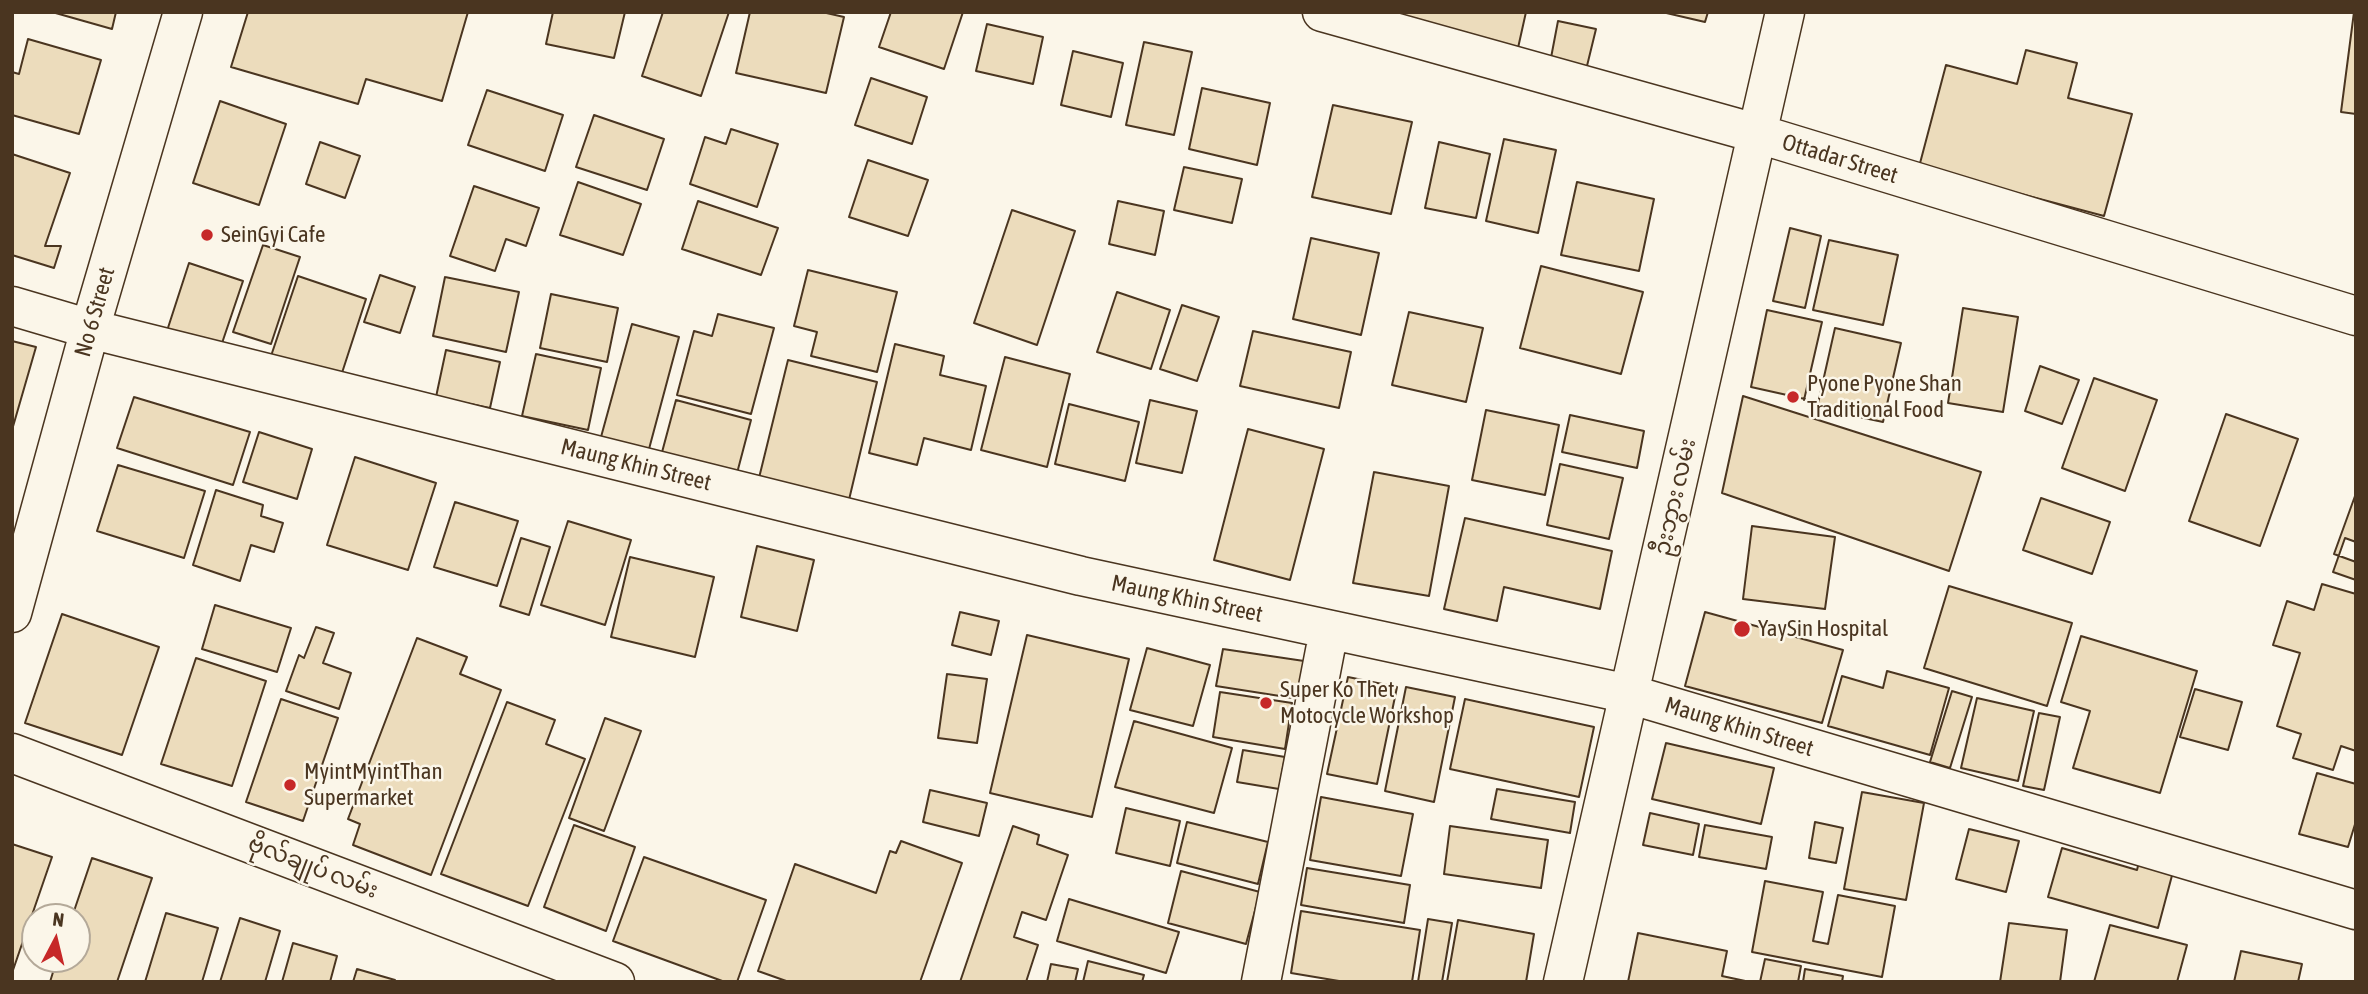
<!DOCTYPE html>
<meta charset="utf-8">
<style>
body{margin:0}
#map{position:relative;width:2368px;height:994px;overflow:hidden;background:#fbf6e9;font-family:"Asap Condensed",sans-serif}
canvas{display:block}
.frame{position:absolute;inset:0;border:14px solid #4a3520;pointer-events:none}
.north{position:absolute;left:21px;top:903px;width:70px;height:70px;box-sizing:border-box;background:#fbf6e9;border:2px solid #b4a999;border-radius:50%;rotate:7deg;font-size:19px;font-weight:700;line-height:28px;text-align:center;color:#4a3520}
.north::after{content:'';display:block;margin:auto;width:24px;height:32px;background:#c62828;clip-path:polygon(50% 0,100% 100%,50% 72%,0 100%)}
</style>
<div id="map">
<canvas width="2368" height="994"></canvas>
<div class="frame"></div>
<div class="north">N</div>
</div>
<script>
const ctx = document.querySelector('canvas').getContext('2d');
ctx.lineJoin = 'round';
function fill(path, color) { ctx.fillStyle = color; ctx.fill(path, 'evenodd'); }
const toPath = rows => new Path2D(rows.map(r => 'M' + r).join(''));
function strokePath(path, color, width, dash) { ctx.strokeStyle = color; ctx.lineWidth = width; ctx.lineCap = dash ? 'butt' : 'round'; ctx.setLineDash(dash || []); ctx.stroke(path); }
function label(font, color, halo, rows, align = 'center') {
  ctx.font = font + ' "Asap Condensed","Noto Sans Myanmar",sans-serif'; ctx.lineWidth = 5; ctx.setLineDash([]); ctx.textBaseline = 'middle'; ctx.strokeStyle = halo; ctx.fillStyle = color; for (const [text, x, y, turn = 0] of rows) {
    ctx.save(); ctx.translate(x, y); ctx.rotate((+turn || 0) * Math.PI / 180); ctx.textAlign = isNaN(turn) ? turn : align; if (halo) ctx.strokeText(text, 0, 0); ctx.fillText(text, 0, 0); ctx.restore();
  }
}
const building = toPath([
 [52,12,116,12,112,29,52,12],
 [248,12,468,12,442,101,366,79,358,104,231,67,248,12],
 [553,12,625,12,614,58,546,44,553,12],
 [663,12,729,12,701,96,642,76,663,12],
 [750,12,822,12,844,17,826,93,736,73,750,12],
 [891,12,963,12,944,69,879,47,891,12],
 [1362,12,1526,12,1518,48,1362,12],
 [1662,12,1708,12,1705,22,1662,12],
 [2354,12,2356,12,2356,114,2341,112,2354,12],
 [1558,21,1596,29,1586,70,1550,63,1558,21],
 [987,24,1043,37,1033,84,976,71,987,24],
 [28,39,101,60,79,134,12,115,12,72,19,74,28,39],
 [1144,42,1192,52,1174,135,1126,125,1144,42],
 [2026,50,2077,63,2068,98,2132,114,2104,216,1919,167,1946,65,2017,84,2026,50],
 [1073,51,1123,63,1111,117,1061,105,1073,51],
 [871,78,927,97,912,144,855,125,871,78],
 [1202,88,1270,103,1257,165,1189,149,1202,88],
 [487,90,563,115,545,171,468,145,487,90],
 [220,101,286,124,259,205,193,183,220,101],
 [1333,105,1412,122,1391,214,1312,197,1333,105],
 [594,115,664,139,647,190,576,167,594,115],
 [731,129,778,144,757,207,690,184,705,137,726,144,731,129],
 [1504,139,1556,150,1538,233,1486,221,1504,139],
 [320,142,360,156,345,198,306,184,320,142],
 [1439,142,1490,154,1476,218,1425,208,1439,142],
 [12,154,70,173,45,246,61,246,54,268,12,255,12,154],
 [868,160,928,180,908,236,849,217,868,160],
 [1184,167,1242,179,1232,223,1174,210,1184,167],
 [578,182,641,204,623,255,560,235,578,182],
 [1577,182,1654,199,1639,271,1561,255,1577,182],
 [474,186,539,208,526,246,506,239,495,271,450,256,474,186],
 [698,201,778,228,761,275,682,249,698,201],
 [1118,201,1164,211,1155,255,1109,244,1118,201],
 [1012,210,1075,231,1037,345,974,323,1012,210],
 [1790,228,1821,236,1805,308,1773,301,1790,228],
 [1311,238,1379,253,1361,335,1293,319,1311,238],
 [1829,240,1898,255,1883,325,1813,310,1829,240],
 [263,245,300,257,271,344,233,332,263,245],
 [189,263,243,281,218,355,165,337,189,263],
 [1541,266,1643,292,1621,374,1520,348,1541,266],
 [808,270,897,292,877,372,811,356,817,332,794,326,808,270],
 [380,275,415,287,400,333,364,322,380,275],
 [298,276,366,299,340,379,271,356,298,276],
 [445,277,519,292,506,352,433,336,445,277],
 [1117,292,1170,310,1151,369,1097,352,1117,292],
 [551,294,618,308,607,362,540,348,551,294],
 [1182,305,1219,317,1197,381,1160,369,1182,305],
 [1963,308,2018,317,2003,412,1948,403,1963,308],
 [1767,310,1822,322,1804,400,1805,399,1751,387,1767,310],
 [1409,312,1483,328,1466,402,1392,385,1409,312],
 [718,314,774,328,751,414,677,395,694,331,712,336,718,314],
 [632,324,679,337,649,449,601,437,632,324],
 [1835,328,1901,343,1883,422,1817,408,1835,328],
 [1253,331,1351,352,1339,408,1240,386,1253,331],
 [12,341,36,347,12,430,12,341],
 [895,344,944,356,940,375,986,386,971,450,924,438,917,465,869,453,895,344],
 [446,350,500,362,490,408,436,397,446,350],
 [536,354,601,368,588,430,522,416,536,354],
 [1005,357,1070,374,1047,467,981,450,1005,357],
 [788,360,877,382,848,504,758,482,788,360],
 [2040,366,2079,380,2062,424,2025,411,2040,366],
 [2094,378,2157,400,2125,491,2062,468,2094,378],
 [1743,396,1981,472,1949,571,1722,493,1743,396],
 [134,397,250,432,233,485,117,448,134,397],
 [676,400,751,420,736,477,661,456,676,400],
 [1150,400,1197,411,1182,473,1136,463,1150,400],
 [1069,404,1139,422,1125,481,1055,464,1069,404],
 [1486,410,1559,425,1545,495,1472,480,1486,410],
 [2226,414,2298,439,2260,546,2189,521,2226,414],
 [1570,415,1644,431,1637,468,1562,452,1570,415],
 [1248,429,1324,449,1290,580,1214,560,1248,429],
 [259,432,312,449,297,499,243,482,259,432],
 [355,457,436,483,408,570,327,545,355,457],
 [1560,464,1623,478,1609,539,1547,525,1560,464],
 [118,465,205,491,184,558,97,531,118,465],
 [1374,472,1449,486,1429,596,1353,583,1374,472],
 [216,490,263,505,261,516,283,523,274,552,251,545,240,581,193,565,216,490],
 [2355,496,2356,496,2356,562,2334,554,2355,496],
 [2041,498,2110,522,2092,574,2023,550,2041,498],
 [455,502,518,521,497,586,434,567,455,502],
 [1465,518,1612,551,1600,609,1504,587,1497,621,1444,609,1465,518],
 [568,521,631,540,605,625,541,605,568,521],
 [1752,526,1835,537,1825,609,1743,599,1752,526],
 [521,538,550,547,529,615,500,606,521,538],
 [2345,538,2356,542,2356,580,2333,572,2345,538],
 [757,546,814,560,797,631,741,617,757,546],
 [630,557,714,577,695,657,611,637,630,557],
 [2322,584,2356,594,2356,751,2341,746,2333,770,2293,758,2301,734,2277,726,2300,653,2273,645,2287,601,2314,610,2322,584],
 [1949,586,2072,623,2047,706,1924,668,1949,586],
 [215,605,291,628,277,672,202,649,215,605],
 [960,612,999,621,991,655,952,645,960,612],
 [1705,612,1843,650,1822,723,1685,686,1705,612],
 [62,614,159,647,122,755,25,723,62,614],
 [316,627,334,633,323,663,351,673,339,709,286,691,299,655,304,658,316,627],
 [1027,635,1129,659,1092,817,990,793,1027,635],
 [2081,636,2197,671,2160,793,2073,768,2090,711,2061,702,2081,636],
 [417,638,467,657,460,674,501,690,431,875,353,845,360,824,348,819,417,638],
 [1147,648,1210,665,1193,726,1130,710,1147,648],
 [1223,649,1304,661,1299,699,1216,686,1223,649],
 [196,658,266,681,232,786,161,764,196,658],
 [1887,671,1949,688,1930,755,1828,726,1842,676,1883,688,1887,671],
 [947,674,987,679,977,743,938,738,947,674],
 [1348,677,1397,687,1377,784,1327,774,1348,677],
 [1406,687,1455,697,1434,802,1385,791,1406,687],
 [2195,689,2242,702,2228,750,2180,737,2195,689],
 [1952,691,1972,697,1950,768,1930,762,1952,691],
 [1220,692,1292,703,1285,749,1213,737,1220,692],
 [1977,698,2034,711,2018,781,1961,768,1977,698],
 [281,699,338,718,303,821,246,802,281,699],
 [1465,699,1594,727,1579,797,1450,769,1465,699],
 [507,702,555,720,546,744,585,759,528,906,441,874,507,702],
 [2039,713,2060,717,2044,790,2023,786,2039,713],
 [605,718,641,731,604,831,569,818,605,718],
 [1134,721,1232,748,1214,813,1115,787,1134,721],
 [1666,743,1774,768,1761,824,1652,799,1666,743],
 [1243,750,1285,757,1279,789,1237,782,1243,750],
 [2317,773,2356,784,2356,821,2348,847,2299,834,2317,773],
 [1497,789,1575,802,1570,833,1491,819,1497,789],
 [930,790,987,803,979,836,923,822,930,790],
 [1862,792,1924,803,1906,900,1844,889,1862,792],
 [1321,797,1413,814,1401,876,1310,860,1321,797],
 [1126,808,1180,821,1170,866,1116,853,1126,808],
 [1650,813,1699,824,1693,855,1643,845,1650,813],
 [1187,822,1268,842,1258,884,1177,863,1187,822],
 [1815,822,1843,828,1836,863,1809,858,1815,822],
 [574,825,635,847,606,931,544,907,574,825],
 [1705,825,1772,837,1766,869,1699,857,1705,825],
 [1013,826,1039,835,1037,844,1068,855,1046,920,1022,912,1014,937,1038,945,1026,982,960,982,1013,826],
 [1450,826,1548,840,1541,888,1444,874,1450,826],
 [1969,829,2019,841,2006,892,1956,879,1969,829],
 [901,841,962,863,920,982,789,982,758,971,795,864,876,893,890,851,896,853,901,841],
 [12,844,52,857,12,973,12,844],
 [2062,848,2137,870,2140,858,2174,868,2158,928,2048,897,2062,848],
 [644,857,766,900,737,982,725,982,613,941,644,857],
 [92,858,152,878,117,982,50,982,57,959,77,959,77,917,72,917,92,858],
 [1307,868,1410,885,1404,923,1301,905,1307,868],
 [1181,871,1260,892,1246,944,1168,923,1181,871],
 [1765,881,1823,892,1813,941,1828,944,1838,895,1895,906,1882,977,1752,952,1765,881],
 [1069,899,1179,932,1166,973,1057,941,1069,899],
 [1301,911,1420,930,1412,982,1345,982,1291,973,1301,911],
 [166,913,218,928,202,982,145,982,166,913],
 [240,918,280,931,265,982,220,982,240,918],
 [1428,919,1452,923,1442,982,1418,982,1428,919],
 [1458,920,1534,934,1526,982,1447,982,1458,920],
 [2009,923,2067,930,2060,982,2000,982,2009,923],
 [2110,925,2187,945,2177,982,2094,982,2110,925],
 [1638,933,1727,951,1722,976,1750,982,1628,982,1638,933],
 [293,943,337,956,330,982,282,982,293,943],
 [2241,951,2302,964,2298,982,2234,982,2241,951],
 [1765,959,1801,966,1798,982,1760,982,1765,959],
 [1088,961,1144,975,1142,982,1083,982,1088,961],
 [1051,964,1078,969,1075,982,1047,982,1051,964],
 [357,969,395,980,394,982,353,982,357,969],
 [1805,969,1843,976,1842,982,1803,982,1805,969]
]);
const minor = toPath([
 [1322,12,1759,134,2356,316],
 [12,306,90,329,1081,576,1629,694,2356,910],
 [12,613,90,329,183,12],
 [1261,982,1329,630],
 [1563,982,1785,12]
]);
const major = toPath([
 [12,753,615,982]
]);
const markers = [
 [207,235,7,"#c62828"],
 [1793,397,7,"#c62828"],
 [1742,629,9,"#c62828"],
 [1266,703,7,"#c62828"],
 [290,785,7,"#c62828"]
];
const streetNames = [
 ["Ottadar Street",1840,159,17],
 ["No 6 Street",95,312,-74],
 ["Maung Khin Street",636,465,14],
 ["ဦးဘွား လမ်း",1675,497,-77],
 ["Maung Khin Street",1187,599,12],
 ["Maung Khin Street",1739,727,17],
 ["ဗိုလ်ချုပ် လမ်း",313,867,21]
];
const poiNames = [
 ["SeinGyi Cafe",221,235],
 ["Pyone Pyone Shan",1807,384],
 ["Traditional Food",1807,410],
 ["YaySin Hospital",1758,629],
 ["Super Ko Thet",1280,690],
 ["Motocycle Workshop",1280,716],
 ["MyintMyintThan",304,772],
 ["Supermarket",304,798]
];
fill(building, '#ecdcbc');
strokePath(building, '#4a3520', 2);
strokePath(minor, '#4a3520', 41);
strokePath(major, '#4a3520', 41);
strokePath(minor, '#fbf6e9', 38);
strokePath(major, '#fbf6e9', 38);
for (const [x, y, r, color] of markers) { const dot = new Path2D(); dot.arc(x, y, r, 0, 2 * Math.PI); ctx.fillStyle = color; ctx.fill(dot); strokePath(dot, '#fbf6e9', 2.5); }
label('23px', '#4a3520', '#fbf6e9', streetNames);
label('23px', '#4a3520', '#fbf6e9', poiNames, 'left');
</script>
